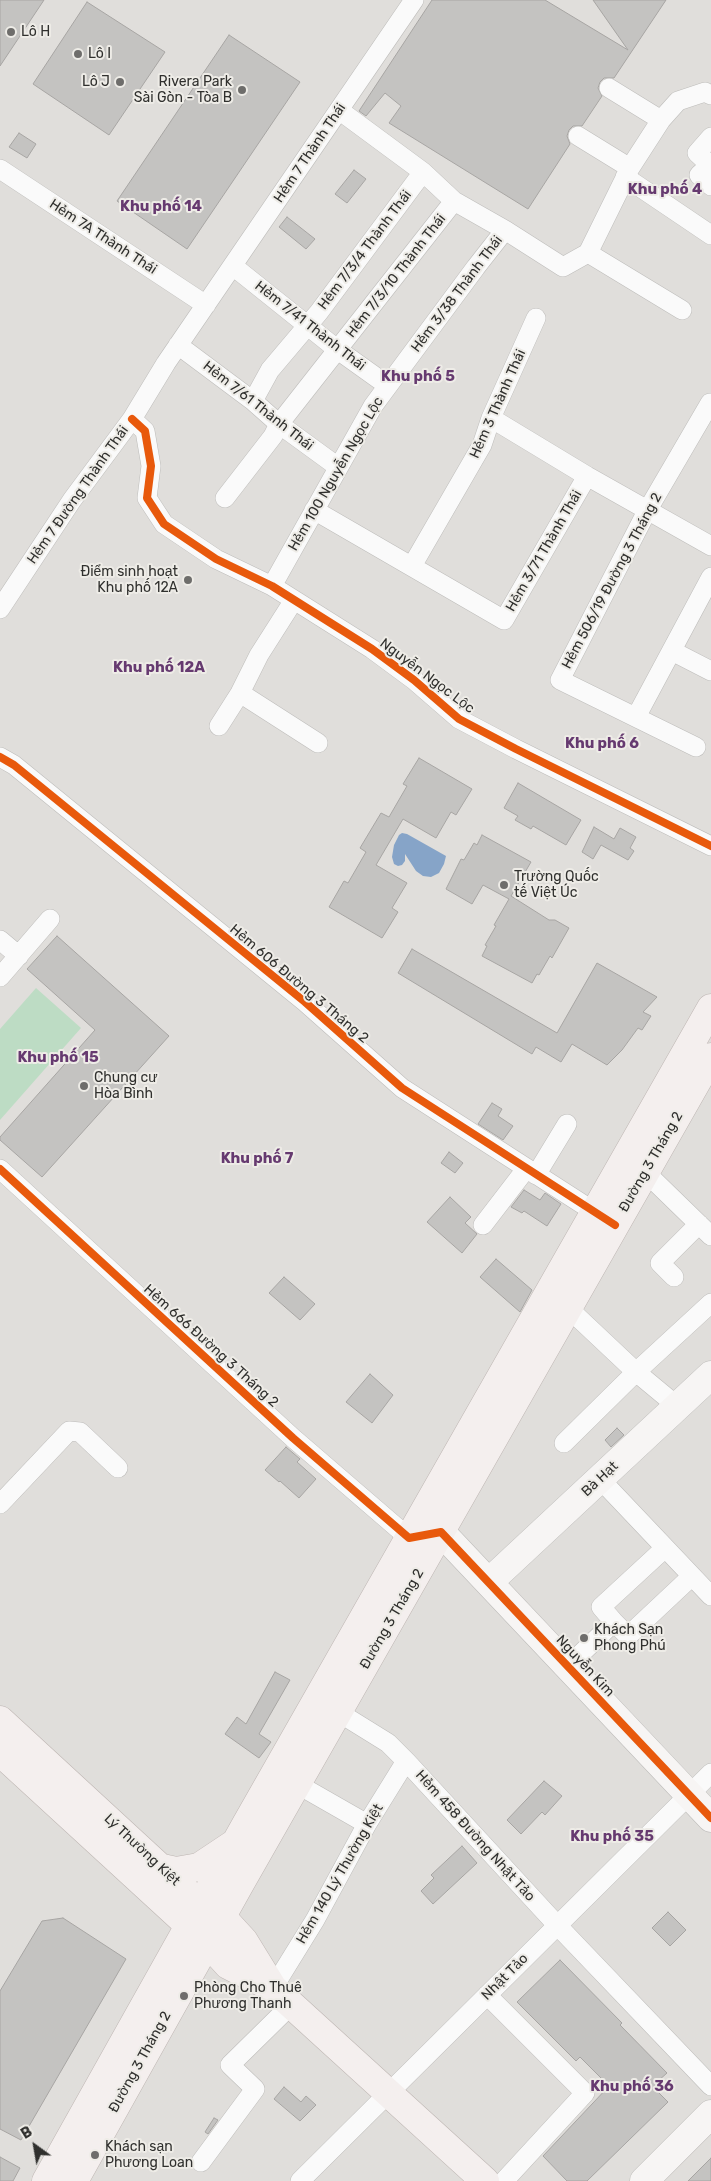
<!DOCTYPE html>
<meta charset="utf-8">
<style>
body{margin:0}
#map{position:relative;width:711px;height:2181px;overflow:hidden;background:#e0dedb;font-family:Rubik,sans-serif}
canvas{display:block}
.north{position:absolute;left:10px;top:2121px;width:50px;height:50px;-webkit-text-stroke:4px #eeece7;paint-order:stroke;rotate:328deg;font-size:14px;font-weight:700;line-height:20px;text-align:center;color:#30302e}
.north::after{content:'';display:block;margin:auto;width:18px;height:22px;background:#30302e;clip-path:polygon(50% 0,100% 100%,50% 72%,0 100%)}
</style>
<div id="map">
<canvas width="711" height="2181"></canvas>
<div class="north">B</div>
</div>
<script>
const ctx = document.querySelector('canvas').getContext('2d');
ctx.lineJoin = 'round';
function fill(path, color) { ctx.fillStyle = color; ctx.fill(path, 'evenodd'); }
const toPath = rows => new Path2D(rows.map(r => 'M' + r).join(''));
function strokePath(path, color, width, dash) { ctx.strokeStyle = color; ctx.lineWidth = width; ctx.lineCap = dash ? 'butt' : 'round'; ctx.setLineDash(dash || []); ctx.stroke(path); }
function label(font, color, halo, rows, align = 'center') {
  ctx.font = font + ' Rubik,sans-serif'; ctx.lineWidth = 4; ctx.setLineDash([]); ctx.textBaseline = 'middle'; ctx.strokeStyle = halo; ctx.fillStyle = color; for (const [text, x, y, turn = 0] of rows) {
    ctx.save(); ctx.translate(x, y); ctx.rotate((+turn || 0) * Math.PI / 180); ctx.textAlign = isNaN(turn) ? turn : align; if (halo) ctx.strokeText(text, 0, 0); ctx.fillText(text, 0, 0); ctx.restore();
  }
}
const green = toPath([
 [36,988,81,1028,0,1120,0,1029]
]);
const water = toPath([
 [402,833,407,834,446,856,444,864,439,873,431,877,423,876,416,871,405,854,405,861,402,865,398,866,394,864,392,857,394,845,399,835]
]);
const building = toPath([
 [0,0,44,0,0,66,0,0],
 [432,0,545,0,628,50,593,0,666,0,614,78,604,78,600,82,598,88,602,96,582,126,573,126,569,130,567,136,570,144,528,209,389,123,401,106,385,93,366,116,359,111,432,0],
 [87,2,165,52,109,135,33,84,87,2],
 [229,35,300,82,187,249,117,201,229,35],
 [19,133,36,144,27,158,9,147,19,133],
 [354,170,366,179,347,203,335,194,354,170],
 [287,217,315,239,306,249,279,227,287,217],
 [419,758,472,789,456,815,451,812,436,838,403,819,376,865,407,883,392,908,398,912,382,938,329,907,344,881,348,883,366,852,360,848,381,813,389,817,407,786,403,784,419,758],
 [518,783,581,820,566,845,533,826,531,829,515,820,518,816,504,808,518,783],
 [594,827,614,839,620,828,636,837,630,848,634,851,628,860,601,845,593,859,582,852,594,827],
 [482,835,531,862,511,896,549,920,555,920,569,928,552,958,550,956,539,975,537,974,532,983,482,956,487,946,485,945,496,926,494,925,509,899,483,885,472,904,446,889,461,859,464,860,474,843,477,845,482,835],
 [57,936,169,1036,42,1177,0,1140,0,1137,95,1030,27,969,57,936],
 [412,949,557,1033,597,963,657,997,643,1012,651,1016,642,1030,638,1028,622,1050,607,1065,572,1044,561,1062,536,1047,532,1054,398,973,412,949],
 [492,1103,502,1109,498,1116,513,1126,503,1140,478,1124,492,1103],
 [449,1152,463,1163,455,1173,441,1163,449,1152],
 [524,1190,540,1200,545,1193,561,1204,547,1226,524,1211,522,1213,511,1207,524,1190],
 [450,1197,471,1217,465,1223,477,1234,462,1253,427,1222,450,1197],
 [496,1259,532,1290,520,1312,480,1277,496,1259],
 [284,1277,315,1304,300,1320,269,1293,284,1277],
 [370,1374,393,1395,372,1423,346,1402,370,1374],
 [617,1428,624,1435,611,1447,605,1440,617,1428],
 [286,1447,300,1459,297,1462,316,1479,299,1498,280,1481,279,1482,265,1470,286,1447],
 [275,1672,290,1680,259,1734,271,1742,259,1758,225,1734,237,1717,246,1724,275,1672],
 [544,1781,562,1796,545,1815,542,1812,521,1834,507,1820,544,1781],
 [462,1846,477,1863,433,1904,421,1891,434,1878,431,1875,462,1846],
 [668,1912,686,1930,670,1946,652,1928,668,1912],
 [63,1918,126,1959,21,2140,0,2129,0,1991,42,1921,63,1918],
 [560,1960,622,2023,620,2025,667,2073,658,2081,659,2093,668,2102,587,2181,567,2181,543,2156,609,2086,580,2057,576,2061,517,2002,560,1960],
 [284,2087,301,2102,306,2096,316,2105,300,2121,274,2099,284,2087],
 [214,2118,218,2120,208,2134,205,2132,214,2118],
 [0,2157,20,2168,13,2181,0,2181,0,2157],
 [711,2158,711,2181,688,2181,711,2158]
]);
const street = toPath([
 [609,88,661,120],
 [339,110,423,172,454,201,505,230],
 [578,136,630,168],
 [711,137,697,153,710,165,699,175,711,186],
 [0,169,206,305],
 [625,177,711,235],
 [588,253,682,310],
 [233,266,338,350,387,385],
 [178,345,253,401,279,424,338,467],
 [253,401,270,370,319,312,423,172],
 [132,419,145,431,151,466,147,498,164,524,216,559,272,586,372,649,414,680,459,719,516,749,711,846],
 [587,476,711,546],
 [225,498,273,436,279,424,454,201],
 [314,510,504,620,587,476,491,418],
 [412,566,482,445,491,418,536,318],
 [272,586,373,406,476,267,505,230,563,267,588,253,630,168,661,120,678,101,705,92,711,95],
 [0,609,72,500,132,419,166,363,414,0],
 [672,651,711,671],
 [240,693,318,743],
 [636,717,711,577],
 [219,726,240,693,259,655,294,600],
 [696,747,560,680,647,511,710,403,711,404],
 [0,757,14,765,305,1002,402,1088,604,1218],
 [0,940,19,956],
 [0,977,50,919],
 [638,1165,711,1236],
 [0,1169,293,1438,409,1538],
 [536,1175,567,1124],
 [483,1225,526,1169],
 [674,1277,660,1263,699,1224],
 [568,1308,636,1372,677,1406],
 [564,1443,636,1372,711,1303],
 [600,1479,711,1596],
 [0,1504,69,1431,80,1432,118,1468],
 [665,1548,601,1607,614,1622,628,1636,692,1576],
 [568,1666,614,1622],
 [338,1712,388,1743,406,1761,557,1925,711,2086],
 [297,1784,367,1824],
 [273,1988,315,1920,367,1824,406,1761],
 [487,1995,585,2093,504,2181],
 [201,2162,255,2089,230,2065,291,2005],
 [300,2181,711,1773]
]);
const secondary = toPath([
 [419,1536,441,1532,711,1818],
 [489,1582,711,1375],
 [644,2181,711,2114]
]);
const primary = toPath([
 [0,1720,191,1896,202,1901,222,1917,244,1941,273,1988,485,2181],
 [0,1752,207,1942,228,1965,273,1988],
 [162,1868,176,1871,199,1867,232,1845],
 [46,2181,246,1824,711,1008],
 [74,2181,240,1884,711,1057]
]);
const cycleway = toPath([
 [132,419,145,431,151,466,147,498,164,524,216,559,272,586,372,649,414,680,459,719,516,749,711,846],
 [0,757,14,765,305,1002,402,1088,615,1225],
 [0,1169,293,1438,409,1538,441,1532,711,1818]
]);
const markers = [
 [11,32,5,"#6e6d6b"],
 [78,54,5,"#6e6d6b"],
 [120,82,5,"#6e6d6b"],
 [242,90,5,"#6e6d6b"],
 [188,580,5,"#6e6d6b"],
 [504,885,5,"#6e6d6b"],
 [84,1086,5,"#6e6d6b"],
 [584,1638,5,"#6e6d6b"],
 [184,1996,5,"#6e6d6b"],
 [95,2155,5,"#6e6d6b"]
];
const poiNames = [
 ["Lô H",21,32],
 ["Lô I",88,54],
 ["Lô J",110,82,"right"],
 ["Rivera Park",232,82,"right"],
 ["Sài Gòn - Tòa B",232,98,"right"],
 ["Điểm sinh hoạt",178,572,"right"],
 ["Khu phố 12A",178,588,"right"],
 ["Trường Quốc",514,877],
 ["tế Việt Úc",514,893],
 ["Chung cư",94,1078],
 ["Hòa Bình",94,1094],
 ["Khách Sạn",594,1630],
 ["Phong Phú",594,1646],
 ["Phòng Cho Thuê",194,1988],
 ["Phương Thanh",194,2004],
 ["Khách sạn",105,2147],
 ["Phương Loan",105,2163]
];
const streetNames = [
 ["Hẻm 7 Thành Thái",310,153,-56],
 ["Hẻm 7A Thành Thái",103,237,33],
 ["Hẻm 7/3/4 Thành Thái",365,250,-53],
 ["Hẻm 7/3/10 Thành Thái",396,276,-52],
 ["Hẻm 3/38 Thành Thái",457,294,-53],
 ["Hẻm 7/41 Thành Thái",310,326,38],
 ["Hẻm 3 Thành Thái",498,404,-66],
 ["Hẻm 7/61 Thành Thái",258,406,38],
 ["Hẻm 100 Nguyễn Ngọc Lộc",336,474,-60],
 ["Hẻm 7 Đường Thành Thái",78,495,-55],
 ["Hẻm 3/71 Thành Thái",544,551,-60],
 ["Hẻm 506/19 Đường 3 Tháng 2",612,581,-62],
 ["Nguyễn Ngọc Lộc",427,676,37],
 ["Hẻm 606 Đường 3 Tháng 2",299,984,40],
 ["Đường 3 Tháng 2",651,1162,-60],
 ["Hẻm 666 Đường 3 Tháng 2",211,1346,42],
 ["Bà Hạt",600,1479,-43],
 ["Đường 3 Tháng 2",392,1619,-60],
 ["Nguyễn Kim",585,1666,47],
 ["Hẻm 458 Đường Nhật Tảo",475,1836,48],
 ["Lý Thường Kiệt",142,1850,43],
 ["Hẻm 140 Lý Thường Kiệt",340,1874,-60],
 ["Nhật Tảo",505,1977,-45],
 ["Đường 3 Tháng 2",140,2062,-61]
];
const neighbourhoodNames = [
 ["Khu phố 4",665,190],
 ["Khu phố 14",161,207],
 ["Khu phố 5",418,377],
 ["Khu phố 12A",159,668],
 ["Khu phố 6",602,744],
 ["Khu phố 15",58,1058],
 ["Khu phố 7",257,1159],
 ["Khu phố 35",612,1837],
 ["Khu phố 36",632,2087]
];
fill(green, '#bddcc4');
fill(water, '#86a4c8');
fill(building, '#c4c3c1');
strokePath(building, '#a7a5a3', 1);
strokePath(street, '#bdbcba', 20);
strokePath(secondary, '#bdbcba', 29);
strokePath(primary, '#bdb5b2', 29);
strokePath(street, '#fafafa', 19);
strokePath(secondary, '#f7f5f4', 28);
strokePath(primary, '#f4efee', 28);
strokePath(cycleway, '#e8590c', 8);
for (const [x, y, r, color] of markers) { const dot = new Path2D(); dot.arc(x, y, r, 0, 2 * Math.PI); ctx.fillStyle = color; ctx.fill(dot); strokePath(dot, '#eeece7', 2); }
label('14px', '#30302e', '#eeece7', poiNames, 'left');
label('14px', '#30302e', '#eeece7', streetNames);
label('bold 15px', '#663a70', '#eeece7', neighbourhoodNames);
</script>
